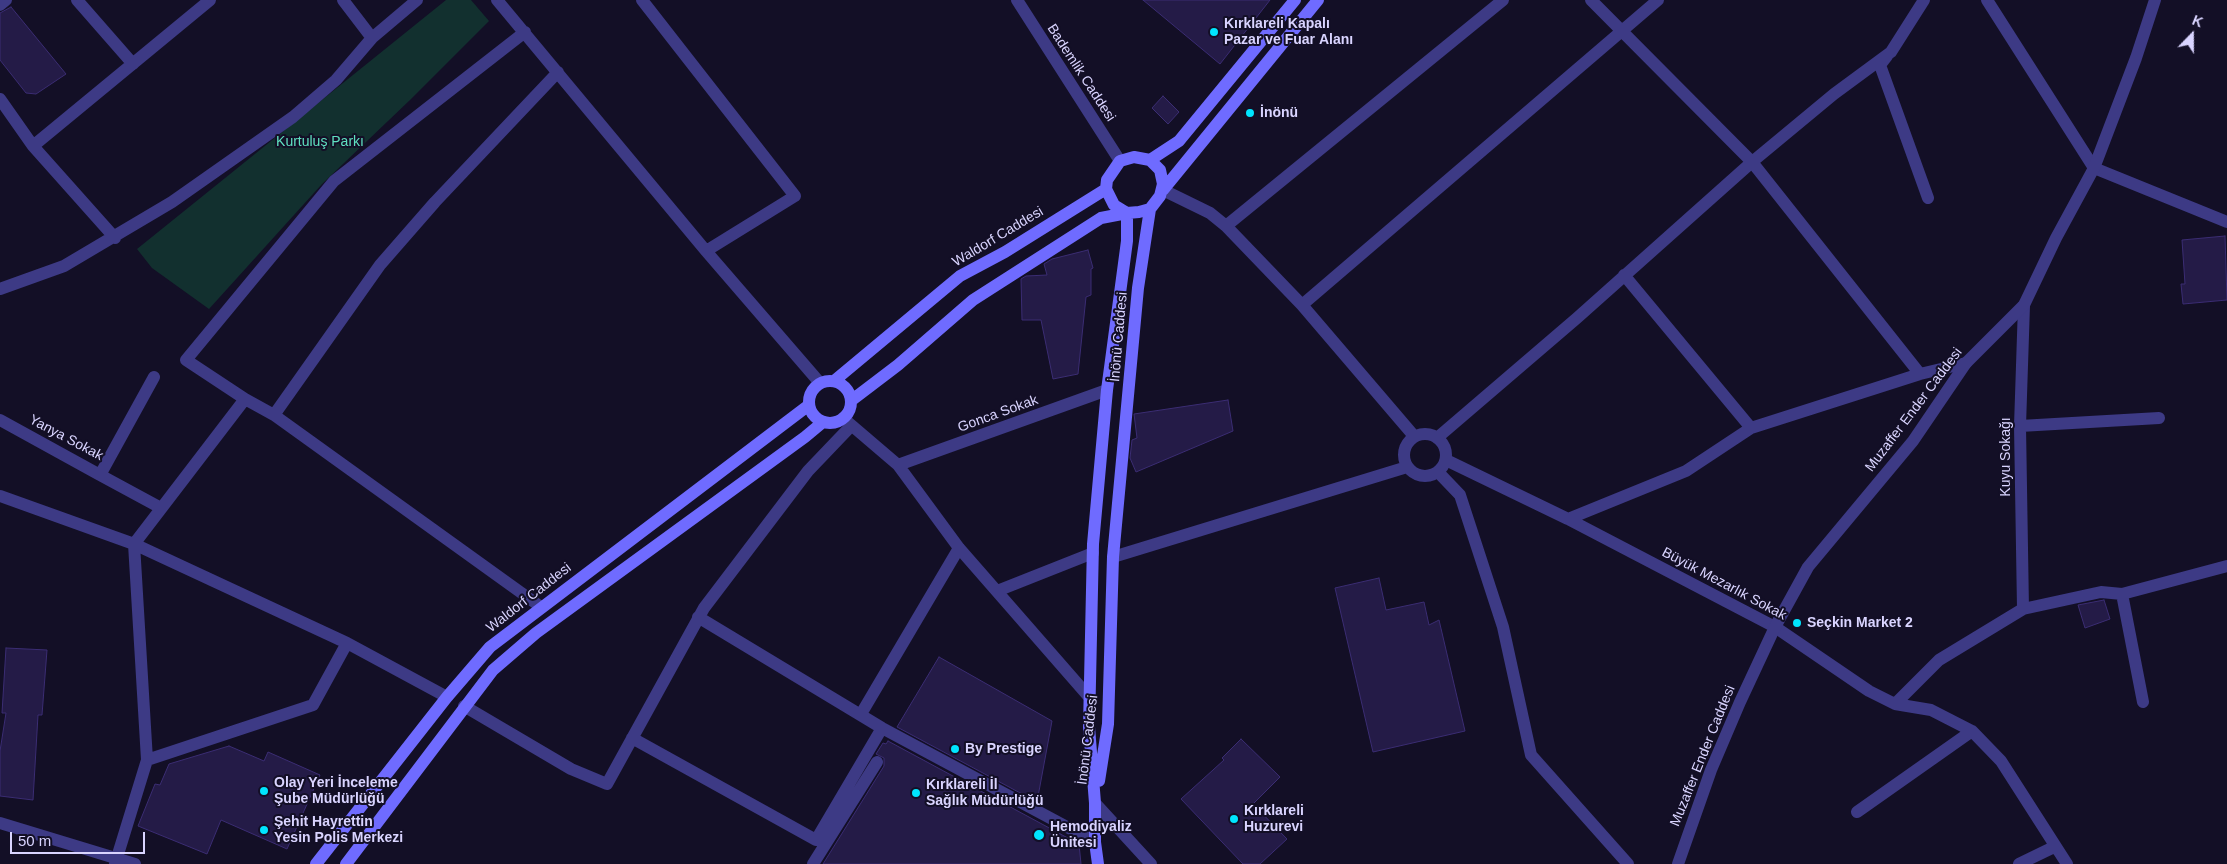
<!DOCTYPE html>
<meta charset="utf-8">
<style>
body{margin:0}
#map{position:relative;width:2227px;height:864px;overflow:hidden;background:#130f26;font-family:Arial,sans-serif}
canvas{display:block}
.north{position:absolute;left:2167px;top:10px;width:50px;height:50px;-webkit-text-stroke:4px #130f26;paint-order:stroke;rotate:22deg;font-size:14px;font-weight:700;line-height:20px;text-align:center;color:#d9d4ff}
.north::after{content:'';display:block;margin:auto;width:18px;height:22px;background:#d9d4ff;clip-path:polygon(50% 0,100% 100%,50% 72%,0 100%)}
.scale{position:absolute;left:10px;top:832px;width:135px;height:22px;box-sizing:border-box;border:2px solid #d9d4ff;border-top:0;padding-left:6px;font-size:15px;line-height:18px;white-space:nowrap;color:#d9d4ff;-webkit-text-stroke:4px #130f26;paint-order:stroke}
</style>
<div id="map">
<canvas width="2227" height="864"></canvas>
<div class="north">K</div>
<div class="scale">50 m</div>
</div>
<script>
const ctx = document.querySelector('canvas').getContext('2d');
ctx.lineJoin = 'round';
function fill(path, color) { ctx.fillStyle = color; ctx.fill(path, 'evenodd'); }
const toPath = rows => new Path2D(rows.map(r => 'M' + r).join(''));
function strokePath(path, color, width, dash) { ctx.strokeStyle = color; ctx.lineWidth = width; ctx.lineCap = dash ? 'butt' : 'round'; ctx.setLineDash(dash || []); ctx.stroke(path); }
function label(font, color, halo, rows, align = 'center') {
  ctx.font = font + ' Arial,sans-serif'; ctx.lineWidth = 4; ctx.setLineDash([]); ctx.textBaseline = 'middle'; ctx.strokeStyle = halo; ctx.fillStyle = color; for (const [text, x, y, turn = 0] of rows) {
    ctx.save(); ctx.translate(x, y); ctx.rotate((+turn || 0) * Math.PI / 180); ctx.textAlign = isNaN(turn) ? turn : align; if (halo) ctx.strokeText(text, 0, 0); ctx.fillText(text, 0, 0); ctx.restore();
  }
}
const green = toPath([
 [446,0,471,0,489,21,410,100,322,184,209,309,152,268,137,249]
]);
const building = toPath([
 [1143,0,1270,0,1220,64,1143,0],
 [11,7,66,74,36,94,26,93,0,60,0,13,11,7],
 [1163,96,1179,112,1168,124,1152,108,1163,96],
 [2225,236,2227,300,2183,304,2181,284,2185,284,2182,240,2225,236],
 [1088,250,1093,268,1091,269,1091,295,1086,297,1078,374,1053,379,1041,320,1022,320,1021,279,1026,276,1047,275,1044,264,1052,259,1088,250],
 [1228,400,1233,431,1136,472,1130,458,1132,440,1137,438,1134,414,1228,400],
 [1379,578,1386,610,1424,602,1429,625,1439,620,1465,731,1373,752,1335,588,1379,578],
 [2104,600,2110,619,2085,628,2078,605,2104,600],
 [6,648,47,650,42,715,38,715,33,800,0,796,0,751,6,713,2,713,6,648],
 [939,657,1052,721,1037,802,897,727,939,657],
 [1241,739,1280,777,1253,804,1287,839,1260,864,1243,864,1181,799,1224,760,1222,758,1241,739],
 [888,741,1079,844,1081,864,823,864,884,766,884,758,876,754,883,743,886,744,888,741],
 [229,746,264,761,268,752,320,775,287,849,221,820,207,854,138,826,155,784,160,785,169,764,229,746]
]);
const minor = toPath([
 [77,0,133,64],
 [343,0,372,38],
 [497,0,706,251,820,383],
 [642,0,795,196,706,251],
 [1591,0,1752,162,1920,374],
 [1987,0,2094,168,2227,222],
 [0,5,6,0],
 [525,32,334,181,186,360,245,399,274,415,541,607],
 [1887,56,1880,65,1928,198],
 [0,99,33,146,115,238],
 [33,146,210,0],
 [1163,190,1210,213,1226,226,1302,305,1414,436],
 [1226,226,1503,0],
 [1624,275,1751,428],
 [0,289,64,266,172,202,293,117,336,80,372,38,417,0],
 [1302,305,1658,0],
 [274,415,380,265,435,202,558,72],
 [843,418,898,465,959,548,1090,698],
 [0,420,100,475,154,377],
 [2020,426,2159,418],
 '1404 455a21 21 0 1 1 42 0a21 21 0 1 1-42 0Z',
 [1437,438,1577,318,1752,162,1834,94,1891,52,1924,0],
 [1446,460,1568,519,1775,627,1869,691,1895,704,1931,710,1972,731,2001,761,2067,864],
 [898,465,1107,390],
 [1438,472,1460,495,1503,627,1531,755,1628,864],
 [100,475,161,508],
 [0,496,134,544,347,643,447,697],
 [1568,519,1686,471,1751,428,1920,374,1966,363],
 [1113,557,1407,467],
 [997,591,1093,553],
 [2122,594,2143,702],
 [2023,609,2020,426,2024,305],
 [698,617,882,728,1095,842],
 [1895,704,1939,660,2023,609,2101,592,2122,594,2227,566],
 [464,706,571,769,607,784,704,608,808,471,851,426],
 [861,714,959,548],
 [632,738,816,840,882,728],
 [147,760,313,705,347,643],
 [1857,812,1972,731],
 [115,864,147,760,134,544,245,399],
 [813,864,877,762],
 [2019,864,2054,847]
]);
const tertiary = toPath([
 [1017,0,1120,161],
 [1095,803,1151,864],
 [0,823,135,864],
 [1678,864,1711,770,1740,702,1775,627,1808,567,1913,441,1966,363,2024,305,2056,238,2094,168,2136,58,2155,0]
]);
const secondary = toPath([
 [1150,160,1179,141,1295,0],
 [1163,190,1318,0],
 '809 402a21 21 0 1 1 42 0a21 21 0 1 1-42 0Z',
 [834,381,960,276,1005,252,1106,189,1107,180,1120,161,1134,157,1150,160,1160,170,1163,184,1160,196,1150,209,1139,212,1127,213,1114,205,1106,189],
 [852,400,898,365,973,300,1101,218,1127,213],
 [1099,781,1108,724,1113,557,1138,288,1150,209],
 [316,864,447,697,490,647,809,405],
 [346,864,493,670,536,633,805,437,823,422],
 [1098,864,1095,842,1095,803,1089,727,1093,544,1107,390,1127,241,1127,213]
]);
const markers = [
 [1214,32,5,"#00e5ff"],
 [1250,113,5,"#00e5ff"],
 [1797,623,5,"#00e5ff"],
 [955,749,5,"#00e5ff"],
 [264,791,5,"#00e5ff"],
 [916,793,5,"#00e5ff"],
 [1234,819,5,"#00e5ff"],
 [264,830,5,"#00e5ff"],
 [1039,835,6,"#00e5ff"]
];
const poiNames = [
 ["Kırklareli Kapalı",1224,24],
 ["Pazar ve Fuar Alanı",1224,40],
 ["İnönü",1260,113],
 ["Seçkin Market 2",1807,623],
 ["By Prestige",965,749],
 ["Olay Yeri İnceleme",274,783],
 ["Şube Müdürlüğü",274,799],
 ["Kırklareli İl",926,785],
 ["Sağlık Müdürlüğü",926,801],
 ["Kırklareli",1244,811],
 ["Huzurevi",1244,827],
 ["Şehit Hayrettin",274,822],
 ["Yesin Polis Merkezi",274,838],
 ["Hemodiyaliz",1050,827],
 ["Ünitesi",1050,843]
];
const streetNames = [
 ["Bademlik Caddesi",1081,73,57],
 ["Waldorf Caddesi",998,237,-31],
 ["İnönü Caddesi",1119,337,-85],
 ["Muzaffer Ender Caddesi",1914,410,-53],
 ["Gonca Sokak",998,414,-20],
 ["Yanya Sokak",66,438,28],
 ["Kuyu Sokağı",2006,457,-90],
 ["Büyük Mezarlık Sokak",1724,584,28],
 ["Waldorf Caddesi",529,598,-38],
 ["İnönü Caddesi",1088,740,-83],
 ["Muzaffer Ender Caddesi",1703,756,-68]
];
const parkNames = [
 ["Kurtuluş Parkı",320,142]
];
fill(green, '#12302f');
fill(building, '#241b47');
strokePath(building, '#3b2d73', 1);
strokePath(minor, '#3d3a85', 12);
strokePath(tertiary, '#3d3a85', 12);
strokePath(secondary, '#6f6bff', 12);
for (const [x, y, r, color] of markers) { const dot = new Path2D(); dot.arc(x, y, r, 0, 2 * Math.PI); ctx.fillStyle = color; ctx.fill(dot); strokePath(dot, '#130f26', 2); }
label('bold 14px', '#d9d4ff', '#130f26', poiNames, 'left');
label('14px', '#d9d4ff', '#130f26', streetNames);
label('14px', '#5fe0c0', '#130f26', parkNames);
</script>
